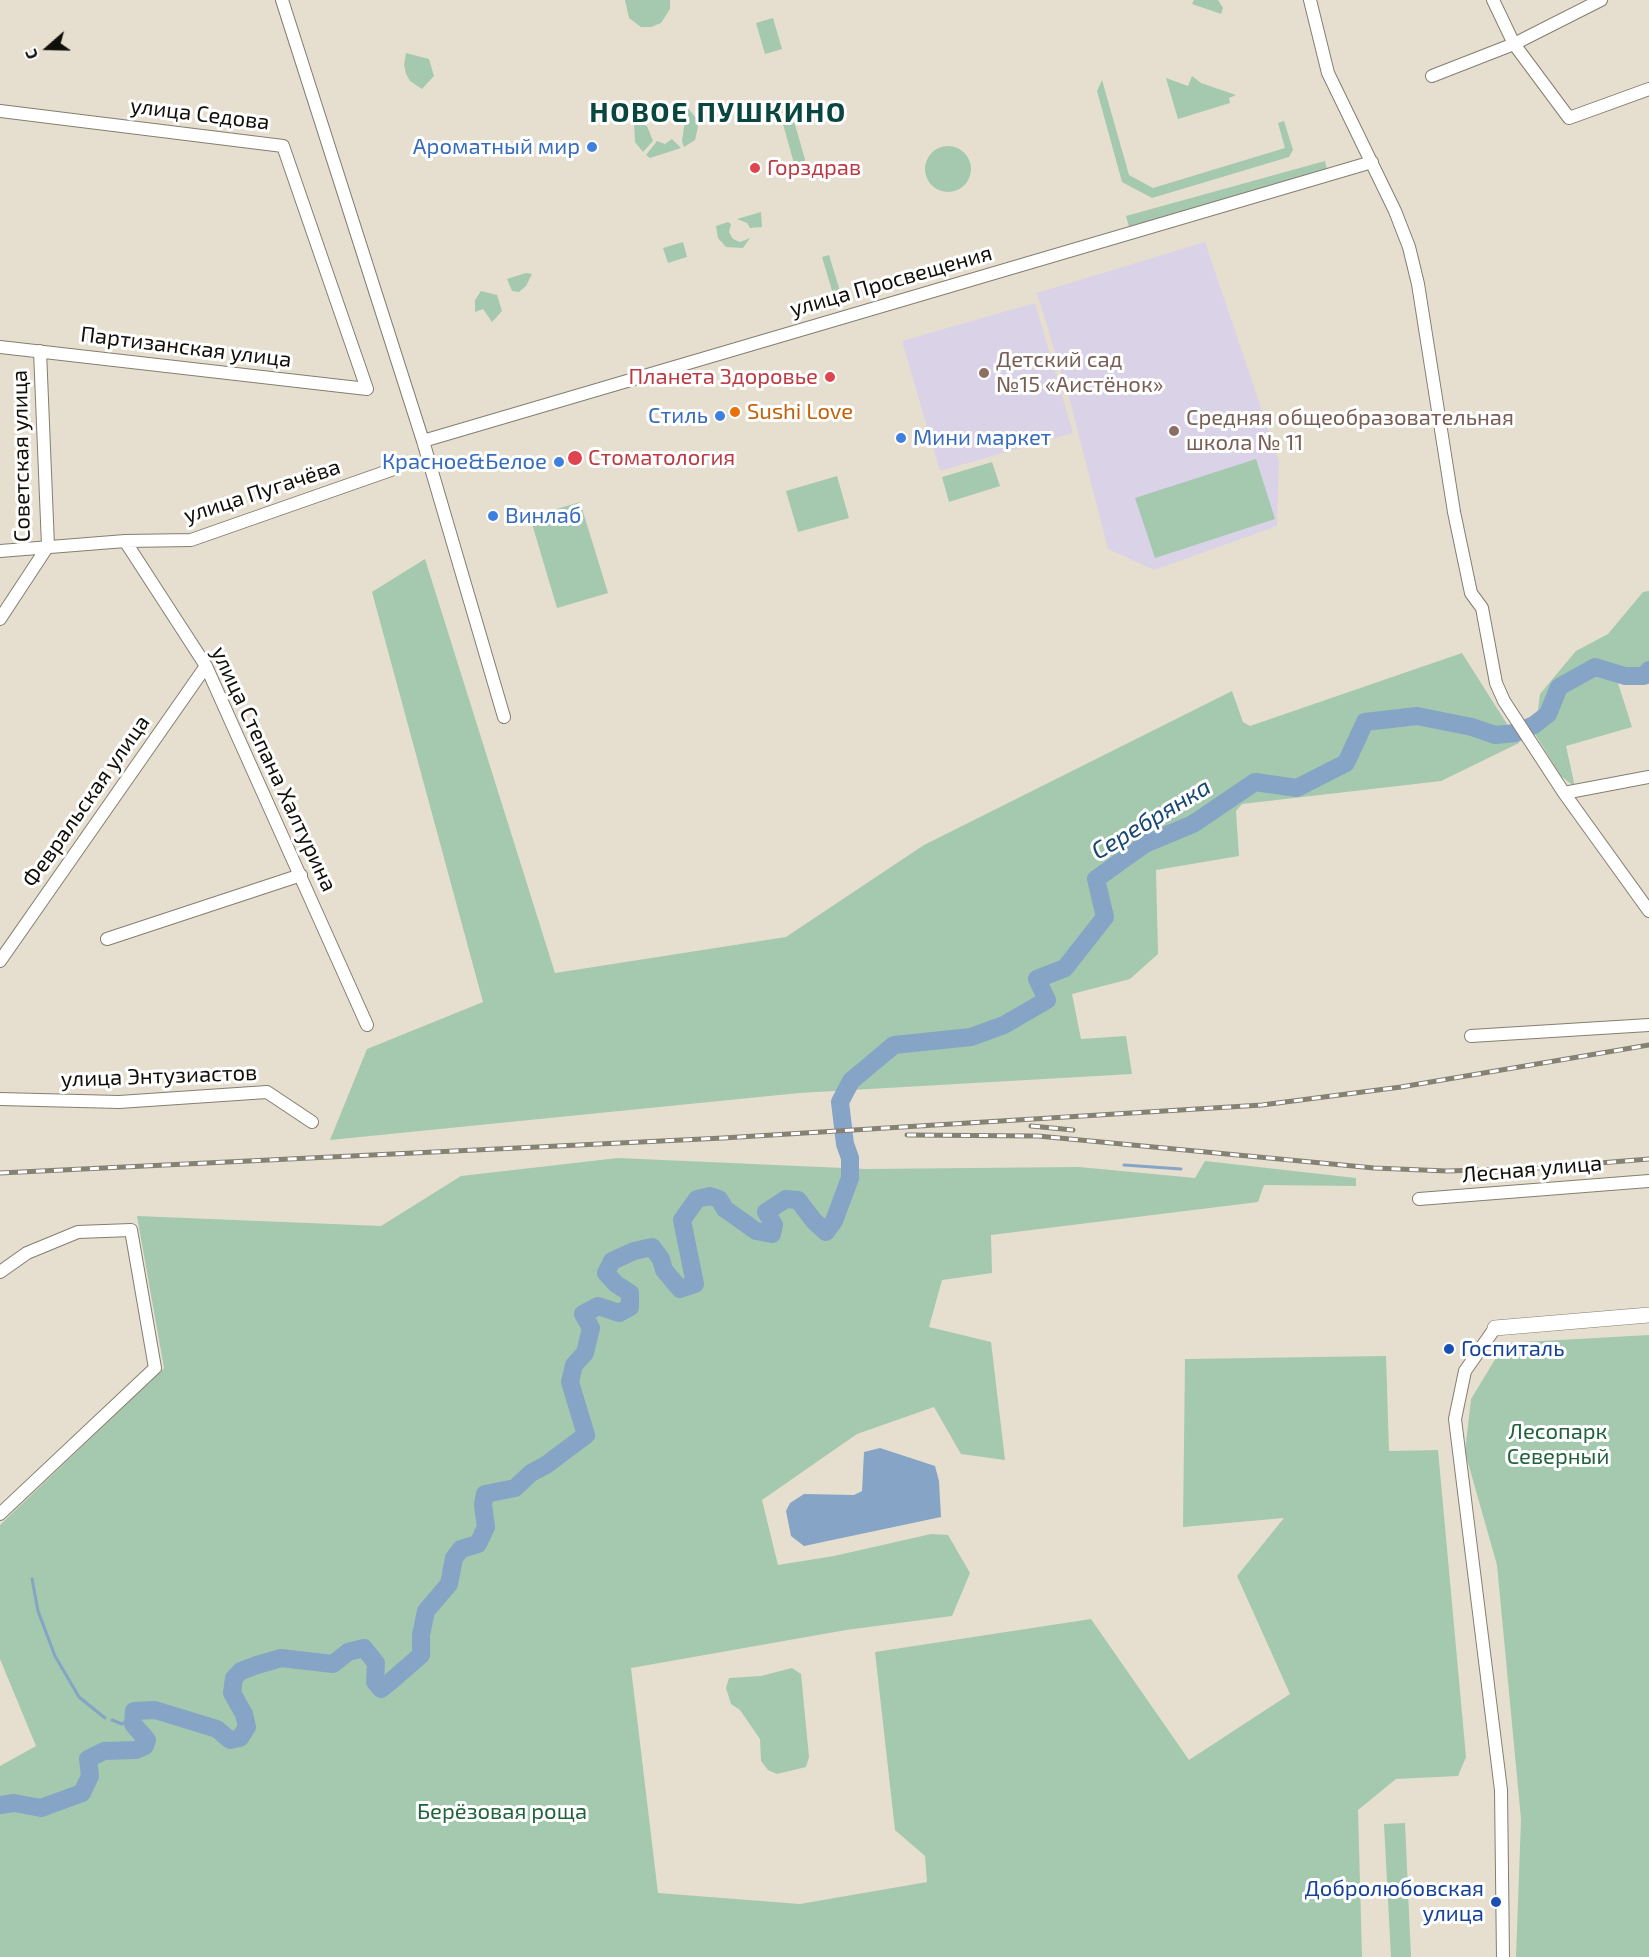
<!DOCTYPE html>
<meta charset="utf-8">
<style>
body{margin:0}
#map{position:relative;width:1649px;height:1957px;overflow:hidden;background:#e6dfcf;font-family:"Exo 2",sans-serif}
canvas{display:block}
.north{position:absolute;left:18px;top:18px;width:60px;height:60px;-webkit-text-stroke:4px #fff;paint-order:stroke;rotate:250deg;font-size:16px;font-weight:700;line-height:24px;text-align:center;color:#110f09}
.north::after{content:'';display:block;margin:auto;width:21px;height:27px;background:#110f09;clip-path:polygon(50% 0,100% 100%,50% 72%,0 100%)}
</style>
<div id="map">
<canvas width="1649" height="1957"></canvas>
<div class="north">С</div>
</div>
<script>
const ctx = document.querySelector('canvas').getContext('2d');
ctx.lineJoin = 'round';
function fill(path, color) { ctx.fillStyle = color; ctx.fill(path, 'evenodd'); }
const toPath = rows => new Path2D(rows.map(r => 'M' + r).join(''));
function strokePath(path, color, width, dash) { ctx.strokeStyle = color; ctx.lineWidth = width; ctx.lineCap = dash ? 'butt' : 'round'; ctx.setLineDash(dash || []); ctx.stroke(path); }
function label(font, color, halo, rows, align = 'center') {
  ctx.font = font + ' "Exo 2",sans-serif'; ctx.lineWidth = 6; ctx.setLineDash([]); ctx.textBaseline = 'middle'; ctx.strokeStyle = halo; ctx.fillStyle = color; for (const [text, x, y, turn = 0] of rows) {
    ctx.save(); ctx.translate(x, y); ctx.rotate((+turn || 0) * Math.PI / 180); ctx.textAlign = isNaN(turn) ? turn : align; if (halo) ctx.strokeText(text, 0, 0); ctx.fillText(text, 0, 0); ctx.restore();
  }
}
const education = toPath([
 [1205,242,1279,461,1277,526,1154,570,1108,549,1070,401,1037,293],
 [1035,303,1073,433,940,471,902,341]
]);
const green = toPath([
 [625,0,670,0,670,9,661,23,651,27,641,27,629,18],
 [1194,0,1218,0,1223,8,1221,14,1192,4],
 [773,18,782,49,765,54,756,23],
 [406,53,429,59,434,76,422,89,410,81,406,74,404,65],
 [1192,76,1201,83,1236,95,1229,98,1230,103,1178,119,1166,78,1188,86],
 [1102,80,1129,175,1153,188,1285,148,1278,123,1284,121,1293,150,1289,157,1152,198,1122,182,1097,91],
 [687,107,696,118,698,127,695,140,684,147,682,141],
 [634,121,647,126,653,141,643,152,635,142],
 [794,121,806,163,795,167,783,124],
 [672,139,681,148,650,158,646,155,657,141,665,144],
 '925 169a23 23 0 1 1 46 0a23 23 0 1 1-46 0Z',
 [1325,161,1327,170,1129,227,1126,216],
 [761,212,762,227,750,228,747,223,737,219],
 [728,222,731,224,729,232,733,239,740,242,750,238,743,248,726,247,718,238,716,226],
 [683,242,687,257,668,263,663,248],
 [829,255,840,291,833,294,822,257],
 [526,273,532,274,526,286,519,292,512,291,507,279],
 [481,291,497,295,502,311,492,322,483,309,475,312,475,300],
 [1256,459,1275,519,1155,558,1135,498],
 [992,462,1000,486,949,502,942,477],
 [837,476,849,518,798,532,786,491],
 [580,502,608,593,557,608,530,517],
 [425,559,555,973,786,937,924,845,1232,691,1243,722,1250,726,1462,653,1519,743,1441,781,1242,804,1236,811,1239,856,1156,870,1158,954,1130,979,1072,994,1081,1039,1126,1036,1132,1074,799,1093,330,1140,367,1049,483,1002,372,592],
 [1649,591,1649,674,1618,683,1632,727,1566,746,1575,787,1561,776,1535,734,1540,694,1576,651,1608,634,1643,592],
 [618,1158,866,1169,1079,1167,1195,1178,1205,1161,1356,1178,1356,1186,1264,1185,1258,1202,991,1235,992,1273,942,1280,929,1327,991,1342,1005,1460,961,1454,934,1407,857,1434,762,1500,778,1565,834,1556,931,1534,948,1535,970,1573,952,1616,846,1630,631,1668,658,1893,800,1904,927,1882,925,1856,895,1830,875,1652,1091,1619,1189,1760,1290,1694,1237,1576,1284,1518,1183,1527,1185,1359,1386,1356,1389,1451,1438,1450,1466,1757,1458,1776,1396,1779,1358,1810,1362,1957,0,1957,0,1766,36,1746,0,1659,0,1525,164,1368,137,1216,381,1226,461,1176],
 [1649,1335,1649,1957,1516,1957,1521,1819,1497,1565,1465,1452,1471,1399,1505,1343],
 [792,1668,801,1674,809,1757,806,1767,777,1774,768,1770,761,1761,760,1739,740,1710,731,1704,726,1688,729,1678,761,1676],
 [1405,1823,1411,1957,1391,1957,1384,1824]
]);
const water = toPath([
 [880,1448,935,1466,939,1481,941,1517,804,1546,791,1536,786,1511,790,1503,804,1494,854,1495,862,1491,864,1452]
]);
const stream = toPath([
 [1124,1165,1181,1169],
 [32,1579,38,1611,55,1656,79,1697,105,1718],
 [112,1720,122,1724,131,1718]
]);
const river = toPath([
 [0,1805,14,1803,41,1808,82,1793,90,1776,88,1759,104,1751,136,1750,145,1746,147,1740,133,1724,134,1711,155,1710,217,1729,230,1740,240,1738,247,1727,244,1714,232,1693,234,1678,241,1671,257,1665,281,1658,333,1664,348,1652,364,1648,376,1663,375,1682,381,1689,390,1682,421,1655,421,1635,426,1611,449,1584,454,1558,461,1549,478,1544,486,1527,483,1505,485,1494,515,1488,531,1473,546,1465,586,1435,570,1382,574,1365,585,1353,591,1328,583,1314,598,1306,619,1313,630,1307,630,1293,616,1284,606,1273,612,1261,634,1251,652,1247,661,1259,664,1270,680,1289,695,1284,682,1220,697,1199,710,1196,719,1199,725,1209,756,1231,772,1234,774,1225,766,1212,786,1199,798,1200,814,1221,826,1232,834,1221,850,1178,850,1158,845,1144,840,1102,851,1081,894,1045,971,1037,1004,1025,1047,1000,1037,979,1065,968,1105,917,1096,879,1145,844,1193,824,1255,782,1297,788,1346,763,1365,722,1417,716,1472,727,1495,735,1516,733,1534,725,1548,714,1559,687,1595,667,1625,676,1644,676,1649,670]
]);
const minor = toPath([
 [282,0,423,441,504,717],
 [1310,0,1328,73,1395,211,1409,247,1418,284,1454,512,1471,593,1482,608,1496,683,1504,701,1564,793,1649,911],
 [1493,0,1514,44,1569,118,1649,89],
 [1432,76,1514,44,1601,0],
 [0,111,283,146,367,389,0,347],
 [423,441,1372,162],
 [125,541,206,666,367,1025],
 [0,551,125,541,191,540,391,470],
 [0,619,48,546,40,351],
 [1564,793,1649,777],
 [107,939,301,875],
 [0,961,206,666],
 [1471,1036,1649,1025],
 [0,1099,119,1102,267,1092,312,1122],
 [1419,1199,1649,1181],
 [0,1272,27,1253,78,1232,131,1230,155,1368,0,1514],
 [1495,1328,1465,1371,1455,1419,1501,1790,1503,1957]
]);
const tertiary = toPath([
 [1495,1328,1649,1315]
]);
const rail = toPath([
 [1031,1126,1073,1130],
 [907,1135,1038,1136,1374,1168,1447,1171,1538,1168,1649,1159],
 [0,1173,723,1138,1262,1105,1401,1087,1649,1045]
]);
const markers = [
 [592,147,6,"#3f7fe0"],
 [755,168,6,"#e0444e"],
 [984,373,6,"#8d6e63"],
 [830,377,6,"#e0444e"],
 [735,412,6,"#e8710a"],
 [720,416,6,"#3f7fe0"],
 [1174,431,6,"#8d6e63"],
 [901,438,6,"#3f7fe0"],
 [575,458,8,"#e0444e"],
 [559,462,6,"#3f7fe0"],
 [493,516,6,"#3f7fe0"],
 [1449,1349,6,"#1a4fb4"],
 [1496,1902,6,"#1a4fb4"]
];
const streetNames = [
 ["улица Седова",200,114,7],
 ["улица Просвещения",891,281,-16],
 ["Партизанская улица",186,347,7],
 ["Советская улица",21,456,-91],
 ["улица Пугачёва",262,491,-18],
 ["улица Степана Халтурина",274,769,65],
 ["Февральская улица",86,801,-55],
 ["улица Энтузиастов",159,1076,-2],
 ["Лесная улица",1532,1169,-5]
];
const shopNames = [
 ["Ароматный мир",580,147],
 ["Стиль",708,416],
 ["Мини маркет",913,438,"left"],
 ["Красное&Белое",547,462],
 ["Винлаб",505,516,"left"]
];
const healthNames = [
 ["Горздрав",767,168],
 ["Планета Здоровье",818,377,"right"],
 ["Стоматология",588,458]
];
const educationNames = [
 ["Детский сад",996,360],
 ["№15 «Аистёнок»",996,385],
 ["Средняя общеобразовательная",1186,418],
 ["школа № 11",1186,443]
];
const foodNames = [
 ["Sushi Love",747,412]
];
const transitNames = [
 ["Госпиталь",1461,1349],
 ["Добролюбовская",1484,1889,"right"],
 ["улица",1484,1914,"right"]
];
const parkNames = [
 ["Лесопарк",1558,1432],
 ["Северный",1558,1457],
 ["Берёзовая роща",502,1812]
];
const waterNames = [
 ["Серебрянка",1151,819,-31]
];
const districtNames = [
 ["НОВОЕ ПУШКИНО",718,113]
];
fill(education, '#dad2e7');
fill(green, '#a4c9ae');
fill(water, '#85a4c6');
strokePath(stream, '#85a4c6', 3);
strokePath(river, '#85a4c6', 18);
strokePath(minor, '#847e6f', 14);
strokePath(tertiary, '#847e6f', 16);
strokePath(minor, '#fff', 12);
strokePath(tertiary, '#fff', 15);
strokePath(rail, '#868175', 5);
strokePath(rail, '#fff', 3, [9]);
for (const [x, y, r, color] of markers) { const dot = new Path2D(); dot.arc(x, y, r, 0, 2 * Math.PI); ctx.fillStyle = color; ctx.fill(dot); strokePath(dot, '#fff', 2); }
label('22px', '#110f09', '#fff', streetNames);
label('22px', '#366cbe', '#fff', shopNames, 'right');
label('22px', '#be3a42', '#fff', healthNames, 'left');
label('22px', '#785e54', '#fff', educationNames, 'left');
label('22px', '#c56008', '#fff', foodNames, 'left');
label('22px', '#164399', '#fff', transitNames, 'left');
label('22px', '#22623c', '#fff', parkNames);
label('italic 24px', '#184673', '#fff', waterNames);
ctx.letterSpacing = '1.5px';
label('bold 28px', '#09463e', '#fff', districtNames);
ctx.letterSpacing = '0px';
</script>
